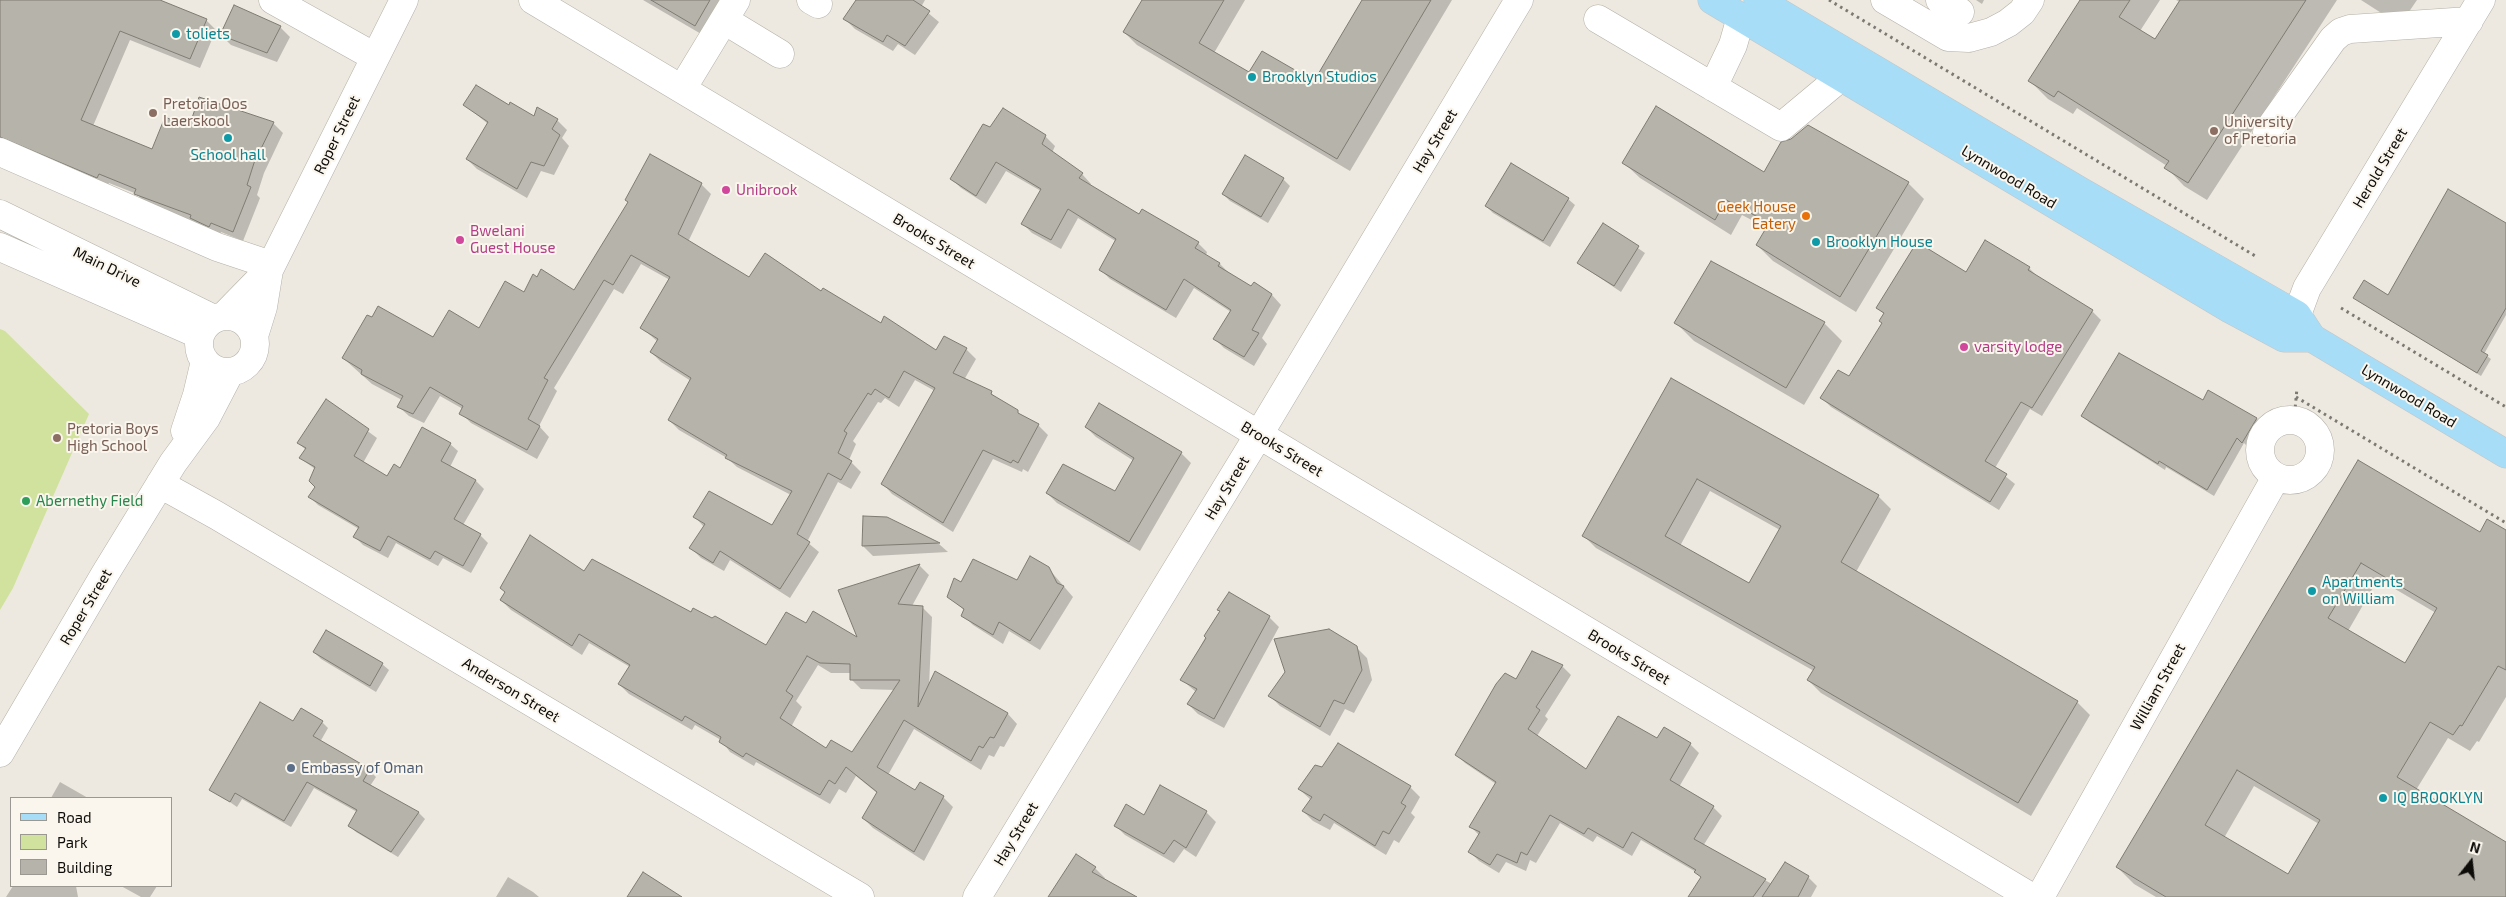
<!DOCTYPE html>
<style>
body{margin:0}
#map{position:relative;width:2506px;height:897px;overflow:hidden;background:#ede9e0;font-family:"Exo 2",sans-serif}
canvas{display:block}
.legend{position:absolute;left:10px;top:797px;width:162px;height:90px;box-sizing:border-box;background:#faf6ed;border:1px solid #9b9892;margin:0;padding:6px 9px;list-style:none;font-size:15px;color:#0d0c09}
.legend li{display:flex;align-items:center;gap:10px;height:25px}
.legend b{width:25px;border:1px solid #9b9892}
.north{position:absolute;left:2446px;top:837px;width:50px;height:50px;-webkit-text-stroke:4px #faf6ed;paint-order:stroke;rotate:16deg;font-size:14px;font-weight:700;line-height:20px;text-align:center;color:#0d0c09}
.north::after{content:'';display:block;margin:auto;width:18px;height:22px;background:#0d0c09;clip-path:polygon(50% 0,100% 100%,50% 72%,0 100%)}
</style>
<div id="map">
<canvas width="2506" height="897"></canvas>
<ul class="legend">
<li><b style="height:6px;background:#a7ddf7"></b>Road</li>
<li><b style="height:14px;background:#d1e19e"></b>Park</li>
<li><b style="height:14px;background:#b6b3aa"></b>Building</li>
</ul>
<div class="north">N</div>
</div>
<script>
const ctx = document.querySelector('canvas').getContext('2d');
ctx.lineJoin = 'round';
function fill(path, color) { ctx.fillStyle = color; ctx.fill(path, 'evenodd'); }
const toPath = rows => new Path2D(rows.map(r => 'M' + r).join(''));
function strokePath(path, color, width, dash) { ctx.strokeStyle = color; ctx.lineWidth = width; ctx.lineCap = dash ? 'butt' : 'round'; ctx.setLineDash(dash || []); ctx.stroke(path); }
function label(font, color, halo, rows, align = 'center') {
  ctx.font = font + ' "Exo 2",sans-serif'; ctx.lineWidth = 4; ctx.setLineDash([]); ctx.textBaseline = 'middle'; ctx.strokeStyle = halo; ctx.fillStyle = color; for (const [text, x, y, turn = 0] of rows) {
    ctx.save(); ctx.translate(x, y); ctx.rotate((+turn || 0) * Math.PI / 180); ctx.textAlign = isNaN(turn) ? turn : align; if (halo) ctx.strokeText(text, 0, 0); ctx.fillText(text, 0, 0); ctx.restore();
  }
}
const green = toPath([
 [0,329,5,331,89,414,13,588,0,610]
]);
const shadow = toPath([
 [0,0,157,0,206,20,216,30,200,68,130,40,93,126,153,150,190,129,273,123,283,133,264,173,257,195,260,198,243,241,221,232,220,236,201,228,195,222,146,204,137,194,109,183,107,187,0,137],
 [643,0,730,0,708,38],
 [857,0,925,0,921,7,939,22,915,55,898,44,893,51,855,29,845,19],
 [1143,0,1245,0,1214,53,1249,74,1314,83,1364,0,1452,0,1350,171,1137,45,1124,32],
 [1976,0,1984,0,1982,4],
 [2082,0,2160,0,2140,31,2155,41,2180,2,2176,0,2337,0,2207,200,2184,186,2166,167,2167,166,2077,108,2073,114,2048,99,2030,81],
 [2361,0,2417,0,2400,25],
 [280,27,290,37,277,62,231,45,221,35],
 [465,105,509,107,534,118,557,120,567,130,562,138,569,146,554,175,541,171,527,198,477,169,467,159,488,124],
 [990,129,1045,136,1055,146,1052,153,1082,174,1091,184,1090,186,1139,216,1198,243,1207,252,1206,255,1220,264,1229,273,1251,288,1254,284,1272,295,1281,305,1262,338,1267,344,1254,366,1224,348,1215,339,1231,312,1194,288,1176,318,1110,279,1100,269,1117,242,1078,218,1061,249,1032,233,1023,224,1041,191,1006,171,986,204,961,188,952,179],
 [1245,157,1283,179,1290,186,1268,223,1230,201,1223,194],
 [1624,163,1908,183,1924,199,1856,312,1773,261,1757,245,1767,228,1742,215,1731,235,1640,178],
 [701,184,711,194,688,242,750,279,821,293,936,352,966,349,976,359,964,380,991,393,999,401,1038,425,1048,435,1028,472,1023,469,1022,472,993,459,953,532,892,494,883,484,935,391,915,380,899,407,885,398,881,403,878,402,853,441,856,444,849,460,861,472,851,489,838,482,807,542,819,552,790,598,730,560,724,571,701,558,691,548,704,527,695,517,772,527,791,495,737,467,727,458,679,430,669,420,691,381,661,362,651,352,658,342,642,328,670,280,641,264,623,294,614,289,554,388,557,391,539,426,549,437,537,459,471,423,461,413,463,409,440,396,424,423,409,416,399,407,402,400,372,384,343,358,480,329,525,294,574,292],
 [1568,199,1575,205,1550,247,1493,213,1486,206],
 [1603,224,1645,253,1621,292,1578,263],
 [2506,224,2506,315,2484,354,2491,359,2481,376,2355,298,2389,297],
 [2029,268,2038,277,2092,311,2101,320,2042,416,2030,409,1995,468,2015,484,1999,510,1831,407,1822,398,1850,378,1883,323,1884,314,1878,308,1966,274],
 [1676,323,1824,323,1842,341,1804,405,1694,341],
 [1671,380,1878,496,1891,509,1856,572,2077,702,2090,715,2031,816,1821,693,1808,680,1814,671,1596,548,1583,535],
 [1710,491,1780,530,1750,584,1680,546],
 [2209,392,2257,419,2263,426,2249,448,2244,443,2214,496,2166,467,2165,470,2089,422,2083,416,2204,402],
 [327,401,377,438,363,463,388,478,450,444,458,451,450,467,476,481,484,489,463,525,480,535,488,543,471,573,443,558,438,566,396,543,388,558,363,545,355,537,359,529,318,505,310,497,316,487,315,469,300,458,306,450,298,443],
 [1086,427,1181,453,1191,463,1140,551,1057,503,1047,493,1115,493,1134,461,1096,437],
 [2358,462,2480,533,2506,531,2506,697,2479,742,2477,741,2470,751,2448,738,2416,790,2506,843,2506,897,2156,897,2134,884,2117,867],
 [2378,579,2436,613,2405,664,2348,631],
 [2254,786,2319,824,2288,876,2224,838],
 [886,518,939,544,948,552,873,556,863,546],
 [920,566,929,575,912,606,922,607,932,617,929,687,936,672,1008,714,1017,724,1004,747,1000,746,994,757,989,755,981,770,914,729,888,775,915,792,943,797,953,807,924,861,873,828,863,818,877,793,856,776,846,793,839,789,830,804,756,762,754,766,730,752,721,740,695,725,692,730,629,694,619,684,630,667,589,643,582,655,511,610,501,600,584,572,692,614,766,647,806,624,859,640,840,591],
 [818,665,831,673,851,673,851,679,861,689,896,690,853,754,826,750,791,727,802,707,796,701],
 [1048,568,1073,597,1040,650,1009,631,1003,644,973,625,963,615,965,611,948,596,962,584,1018,582],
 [1229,594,1269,617,1279,627,1224,728,1198,714,1188,704,1196,692,1182,680],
 [1356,647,1367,658,1372,680,1354,713,1345,709,1330,736,1280,706,1270,696],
 [314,652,382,664,389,670,376,692,321,659],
 [1562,666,1571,675,1545,716,1548,719,1537,736,1587,771,1657,740,1664,729,1690,744,1699,753,1679,787,1713,807,1722,816,1703,846,1772,884,1808,877,1817,886,1811,897,1689,897,1702,878,1696,872,1641,840,1632,856,1597,836,1593,842,1560,823,1536,863,1530,860,1526,871,1506,862,1499,873,1479,861,1470,852,1480,836,1471,827,1496,784,1465,763,1457,755,1516,681],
 [322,722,328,728,320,742,369,770,376,777,370,786,419,813,425,819,398,857,356,832,350,826,357,812,314,788,291,827,242,799,237,807,211,789,294,723],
 [60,782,88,798,51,798],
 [1410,787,1420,797,1411,813,1415,817,1399,843,1394,840,1386,855,1334,823,1330,830,1313,821,1303,811,1311,800,1299,789],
 [1206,812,1216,822,1196,857,1184,849,1174,863,1125,835,1115,825,1144,817],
 [1076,855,1095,868,1105,878,1104,880,1134,897,1049,897],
 [508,877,533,892,539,897,496,897],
 [13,886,76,886,78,897,6,897],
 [121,886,157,886,150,897,141,897]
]);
const building = toPath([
 [0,0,160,0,207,19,190,59,120,31,81,120,152,149,165,117,189,127,199,97,274,122,254,163,247,185,251,187,233,232,211,223,209,227,190,218,191,215,134,194,136,189,99,174,97,178,0,137,0,0],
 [651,0,710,0,695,26,651,0],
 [856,0,913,0,930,11,905,46,887,35,883,42,843,19,856,0],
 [1142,0,1224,0,1199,43,1249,72,1262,51,1314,81,1362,0,1431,0,1337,159,1123,32,1142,0],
 [2080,0,2130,0,2119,17,2155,39,2180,0,2306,0,2188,183,2164,168,2169,161,2058,91,2054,97,2028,81,2080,0],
 [234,5,281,26,267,53,220,35,234,5],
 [476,85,509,105,510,102,534,116,537,107,558,119,552,129,560,135,544,166,531,162,517,189,466,159,488,122,463,105,476,85],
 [1656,106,1764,172,1781,142,1791,139,1808,125,1909,182,1840,297,1756,245,1769,223,1726,200,1715,220,1622,163,1656,106],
 [1003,108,1046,135,1042,144,1083,173,1079,178,1139,214,1142,209,1199,242,1195,248,1220,263,1218,266,1251,286,1254,282,1272,294,1252,330,1259,333,1244,357,1213,339,1231,310,1184,279,1166,310,1099,270,1116,239,1068,209,1051,240,1021,224,1041,189,996,162,976,196,950,179,983,124,990,127,1003,108],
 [650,154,702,183,678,234,749,277,765,253,821,291,823,288,881,323,884,316,936,350,944,336,967,348,953,373,992,391,991,394,1018,410,1018,413,1039,424,1018,463,1013,460,1011,463,983,450,943,523,881,484,935,388,904,371,889,398,875,389,871,395,868,393,844,431,847,433,838,453,852,461,841,480,828,473,797,534,810,542,780,589,720,551,713,563,689,548,705,524,693,517,709,491,772,525,792,491,725,458,727,455,668,420,691,378,650,352,658,339,640,328,670,277,631,255,613,285,604,280,544,378,548,380,528,419,540,426,527,450,459,414,463,406,430,387,413,414,397,407,403,396,361,374,362,370,342,358,367,315,372,317,378,306,433,337,449,310,479,328,505,281,524,292,533,274,537,277,541,269,574,290,628,202,625,200,650,154],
 [1245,155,1284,178,1261,217,1222,194,1245,155],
 [1511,163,1569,198,1543,241,1485,206,1511,163],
 [2448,189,2506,223,2506,308,2481,351,2488,355,2477,373,2353,298,2364,280,2388,295,2448,189],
 [1603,223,1639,246,1614,286,1577,263,1603,223],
 [1985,240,2030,267,2028,270,2093,310,2032,408,2021,402,1985,461,2007,474,1990,502,1820,398,1838,370,1849,376,1882,323,1879,321,1884,313,1876,308,1917,242,1966,272,1985,240],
 [1711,261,1825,322,1786,388,1674,323,1711,261],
 [2119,353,2203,400,2208,390,2257,418,2242,443,2237,438,2207,490,2159,461,2158,464,2081,416,2119,353],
 [1671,378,1879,495,1841,562,2078,701,2018,803,1807,680,1815,667,1582,536,1671,378],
 [1697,479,1781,526,1749,583,1665,536,1697,479],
 [326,399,369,429,354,456,387,476,394,464,400,468,422,427,451,443,441,461,476,480,454,519,481,534,463,566,435,551,430,559,388,536,380,551,353,537,359,527,308,497,315,487,309,481,315,467,299,458,306,448,297,443,326,399],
 [1099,403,1182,452,1129,542,1046,493,1063,464,1115,491,1134,458,1085,427,1099,403],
 [2358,460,2480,532,2487,519,2506,530,2506,670,2498,666,2462,726,2460,725,2453,735,2430,722,2397,777,2506,842,2506,897,2166,897,2116,867,2358,460],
 [2361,563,2437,608,2405,663,2328,618,2361,563],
 [2237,770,2320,820,2288,874,2205,825,2237,770],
 [863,516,887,517,940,543,862,546,863,516],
 [530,535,584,571,592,559,691,612,693,608,712,618,715,616,766,645,786,612,806,623,813,611,857,637,838,590,920,564,898,604,923,606,918,707,935,671,1008,713,994,738,990,737,983,748,979,746,971,761,904,720,877,767,915,790,920,782,944,796,914,852,862,818,877,792,846,767,835,784,829,780,820,795,746,753,743,757,719,742,721,737,685,716,682,721,618,684,630,665,579,634,572,646,500,600,505,592,500,588,530,535],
 [807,656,820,663,850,664,850,680,900,680,852,752,831,740,826,748,780,718,793,696,786,691,807,656],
 [1030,556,1049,567,1057,583,1064,586,1030,641,999,622,993,635,961,616,964,609,947,597,954,578,961,582,973,559,1017,580,1030,556],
 [1229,592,1270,616,1214,719,1187,704,1197,689,1180,680,1206,638,1204,636,1220,611,1217,610,1229,592],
 [1329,629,1357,646,1362,670,1344,704,1334,700,1320,727,1268,696,1285,672,1274,639,1329,629],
 [326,630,383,663,370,686,313,652,326,630],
 [1532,651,1563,665,1536,707,1540,710,1528,729,1586,769,1618,716,1657,738,1664,727,1691,743,1670,780,1714,806,1694,839,1766,879,1753,897,1688,897,1701,877,1694,872,1696,870,1632,832,1623,848,1588,828,1584,834,1550,815,1527,855,1521,852,1517,863,1497,854,1490,865,1468,852,1480,832,1469,827,1496,782,1455,755,1496,684,1505,673,1516,679,1532,651],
 [260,702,293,721,301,708,323,721,313,736,370,769,363,781,419,812,391,852,348,826,357,810,307,782,284,821,235,793,230,802,209,790,260,702],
 [1338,743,1411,786,1401,803,1406,806,1389,834,1383,831,1375,846,1324,814,1320,821,1302,811,1312,797,1298,789,1315,765,1322,767,1338,743],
 [1160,785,1207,811,1186,848,1174,840,1164,854,1114,826,1126,804,1144,815,1160,785],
 [1076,854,1096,867,1092,872,1137,897,1048,897,1076,854],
 [1785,862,1809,876,1798,897,1762,897,1785,862],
 [643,872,682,897,627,897,643,872]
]);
const path = toPath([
 [1829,0,2257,257],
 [2341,308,2506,407],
 [2296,397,2506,523],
 [2294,420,2297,388]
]);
const minor = toPath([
 [273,0,375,57],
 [533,0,2031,897],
 [811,0,818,4],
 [1885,0,1948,37,1969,38,1991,32,2008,23,2022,12,2030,0],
 [1940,0,1960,12],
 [1598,19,1781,127,1841,77],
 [724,20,780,54],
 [1713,87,1733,45,1741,17],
 [682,89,736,0],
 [2267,132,2333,39,2341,32,2350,29,2469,21],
 [0,152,217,247,271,265],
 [0,214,214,319],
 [0,247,200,335],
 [224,316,269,270],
 '199 344a28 28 0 1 1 56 0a28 28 0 1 1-56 0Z',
 [254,336,263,307,269,270,404,0],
 [2285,336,2297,315,2307,288,2481,0],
 '2260 450a30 30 0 1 1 60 0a30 30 0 1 1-60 0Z',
 [185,431,197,395,205,361],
 [160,484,216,515,860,897],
 [0,753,105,574,173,463,206,418,230,372],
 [977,897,1258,436,1519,0],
 [2040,897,2276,477]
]);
const major = toPath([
 [1712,0,2230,309,2284,338,2312,338],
 [1758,0,2080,191,2297,315,2312,338,2506,454]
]);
const markers = [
 [176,34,5,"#0f9aa8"],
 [1252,77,5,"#0f9aa8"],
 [153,113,5,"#8d6e63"],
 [2214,131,5,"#8d6e63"],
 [228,138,5,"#0f9aa8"],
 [726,190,5,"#d1479c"],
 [1806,216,5,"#e8710a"],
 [460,240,5,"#d1479c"],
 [1816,242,5,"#0f9aa8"],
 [1964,347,5,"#d1479c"],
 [57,438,5,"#8d6e63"],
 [26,501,5,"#2e9e5b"],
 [2312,591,5,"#0f9aa8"],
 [291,768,5,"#5c6f8a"],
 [2383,798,5,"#0f9aa8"]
];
const cultureNames = [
 ["toliets",186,34],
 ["Brooklyn Studios",1262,77],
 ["School hall",228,155,"center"],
 ["Brooklyn House",1826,242],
 ["Apartments",2322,582],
 ["on William",2322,599],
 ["IQ BROOKLYN",2393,798]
];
const educationNames = [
 ["Pretoria Oos",163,104],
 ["Laerskool",163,121],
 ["University",2224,122],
 ["of Pretoria",2224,139],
 ["Pretoria Boys",67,429],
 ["High School",67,446]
];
const streetNames = [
 ["Roper Street",337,135,-64],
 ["Hay Street",1435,141,-59],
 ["Herold Street",2380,168,-59],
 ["Lynnwood Road",2009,177,31],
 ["Brooks Street",934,241,31],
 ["Main Drive",107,267,26],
 ["Lynnwood Road",2409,396,31],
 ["Brooks Street",1282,449,31],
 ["Hay Street",1227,488,-59],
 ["Roper Street",86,607,-59],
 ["Brooks Street",1629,657,31],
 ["William Street",2158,687,-61],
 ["Anderson Street",511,690,31],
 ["Hay Street",1016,834,-59]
];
const hotelNames = [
 ["Unibrook",736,190],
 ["Bwelani",470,231],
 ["Guest House",470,248],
 ["varsity lodge",1974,347]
];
const foodNames = [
 ["Geek House",1796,207],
 ["Eatery",1796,224]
];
const leisureNames = [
 ["Abernethy Field",36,501]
];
const serviceNames = [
 ["Embassy of Oman",301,768]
];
fill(green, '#d1e19e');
fill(shadow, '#0003');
fill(building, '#b6b3aa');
strokePath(building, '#7e7b73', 1);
strokePath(minor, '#b3b0a7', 29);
strokePath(major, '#c5c5c4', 29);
strokePath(path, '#7c7973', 3, [2.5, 4]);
strokePath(minor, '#fff', 28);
strokePath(major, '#a7ddf7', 28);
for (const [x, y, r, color] of markers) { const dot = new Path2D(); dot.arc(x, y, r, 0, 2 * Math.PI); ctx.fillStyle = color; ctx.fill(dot); strokePath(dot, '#faf6ed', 2); }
label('15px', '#0d838f', '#faf6ed', cultureNames, 'left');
label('15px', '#785e54', '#faf6ed', educationNames, 'left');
label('15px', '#0d0c09', '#faf6ed', streetNames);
label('15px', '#b23c85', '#faf6ed', hotelNames, 'left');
label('15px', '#c56008', '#faf6ed', foodNames, 'right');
label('15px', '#27864d', '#faf6ed', leisureNames, 'left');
label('15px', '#4e5e75', '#faf6ed', serviceNames, 'left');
</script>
